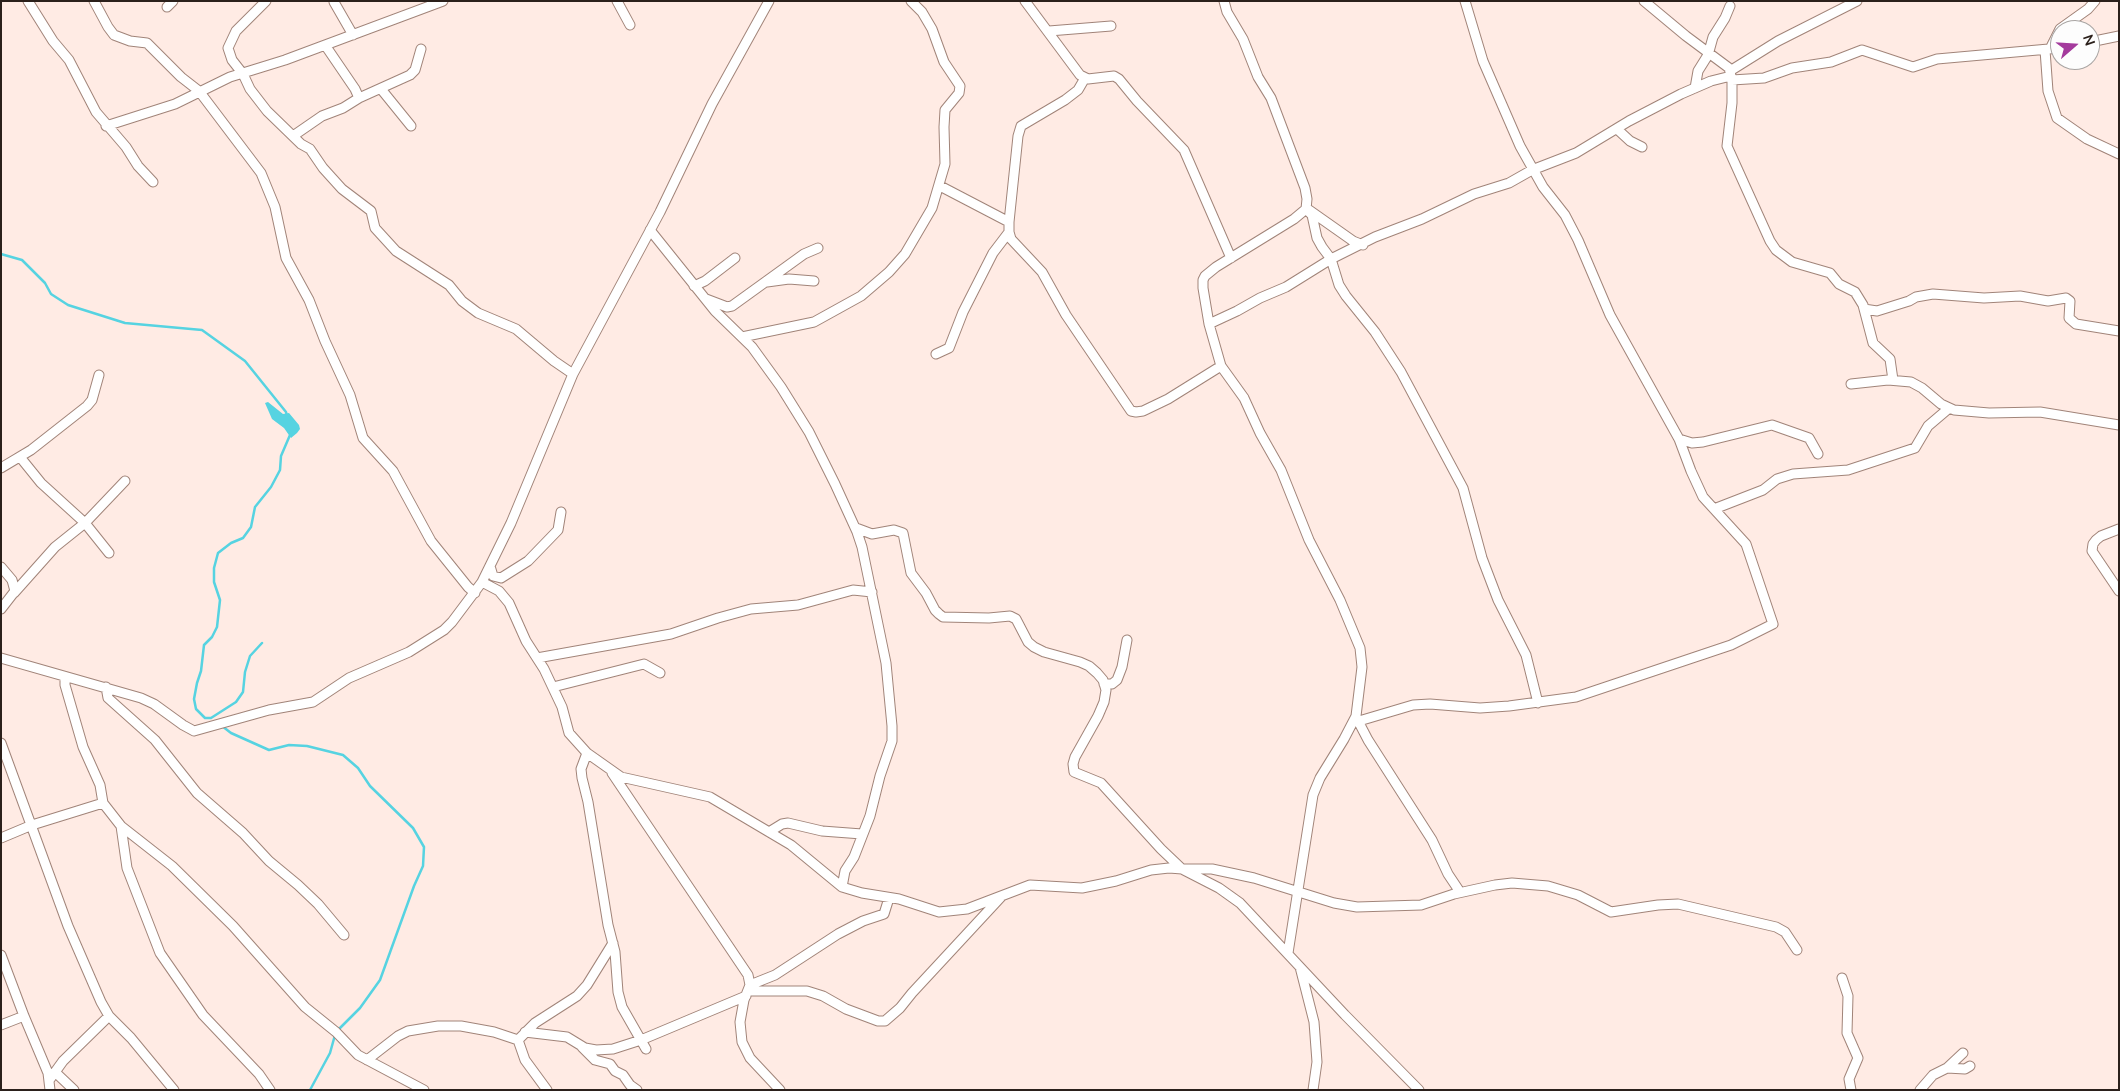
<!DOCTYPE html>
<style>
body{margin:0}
#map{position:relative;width:2120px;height:1091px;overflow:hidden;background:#ffebe4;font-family:"Nunito Sans",sans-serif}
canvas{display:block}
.frame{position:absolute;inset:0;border:2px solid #2b201b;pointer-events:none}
.north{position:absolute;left:2050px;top:20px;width:50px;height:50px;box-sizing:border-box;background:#fdfdfd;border:1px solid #a9a5a3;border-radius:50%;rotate:71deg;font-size:14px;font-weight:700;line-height:20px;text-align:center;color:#2b201b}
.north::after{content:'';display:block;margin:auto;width:18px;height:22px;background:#a43b9d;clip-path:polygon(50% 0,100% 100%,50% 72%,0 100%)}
</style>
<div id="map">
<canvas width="2120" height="1091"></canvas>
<div class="frame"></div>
<div class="north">N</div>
</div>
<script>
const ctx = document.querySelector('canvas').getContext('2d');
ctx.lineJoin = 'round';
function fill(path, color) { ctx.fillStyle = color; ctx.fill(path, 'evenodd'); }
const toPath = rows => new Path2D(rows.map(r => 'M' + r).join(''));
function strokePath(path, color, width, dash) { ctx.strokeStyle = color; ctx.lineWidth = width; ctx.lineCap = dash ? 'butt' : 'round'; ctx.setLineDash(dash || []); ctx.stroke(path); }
const water = toPath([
 [268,402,283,414,289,413,299,425,300,429,297,433,291,438,284,428,272,419,265,403]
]);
const stream = toPath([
 [1,254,22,260,45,283,51,294,68,305,125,323,202,330,245,361,286,412,287,416],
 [262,643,250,656,245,672,243,692,236,702,211,718,205,718,196,709,194,699,197,683,201,671,204,645,212,637,217,627,220,600,214,582,214,568,218,553,231,543,243,538,251,527,255,507,271,487,280,470,281,456,290,435],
 [222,726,231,733,269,750,289,745,307,746,343,755,358,768,370,786,413,828,424,847,423,866,414,886,380,980,360,1008,338,1030],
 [310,1090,330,1053,335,1035]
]);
const minor = toPath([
 [28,1,53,41,69,60,96,112,126,147,138,166,153,182],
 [94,1,108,27,114,35,130,41,147,43,181,77,199,91,261,173,275,207,286,258,309,300,325,341,350,395,363,438,393,471,431,541,468,587,475,593],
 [266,1,236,31,228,48,232,60,243,74,250,89,267,111,301,144,310,149,323,168,342,189,371,211,375,228,396,251,449,285,462,301,478,313,516,329,554,361,573,374],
 [617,1,630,25],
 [1025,1,1080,75,1088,79,1114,76,1119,79,1137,101,1184,150,1231,258],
 [1224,1,1227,12,1243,39,1258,77,1271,98,1305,188,1307,199,1306,209,1294,219,1216,267,1205,276,1203,280,1203,288,1209,324,1221,366,1244,398,1260,433,1281,470,1309,540,1340,600,1360,648,1362,667,1356,716,1344,739,1320,778,1313,795,1288,953],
 [1644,1,1686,36,1729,68,1732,80,1732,103,1727,146,1770,241,1776,250,1792,262,1830,273,1839,284,1855,292,1863,305,1873,343,1890,359,1893,380],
 [334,2,353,35],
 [167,7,173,1],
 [1049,31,1111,26],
 [2090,42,2119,36],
 [325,45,355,89,359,98],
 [2050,49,2060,29,2088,9,2095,1],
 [2045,50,2048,91,2057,118,2087,139,2119,154],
 [1730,71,1778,41,1857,1],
 [1085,78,1078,90,1065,100,1021,126,1018,136,1009,222,1009,232,1011,239,1042,272,1066,315,1131,411,1136,412,1143,411,1168,399,1221,366],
 [1732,80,1764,78,1792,68,1831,62,1862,50,1913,67,1937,59,2060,48],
 [1695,88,1698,71,1708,55,1713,37,1725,18,1730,6],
 [381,89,411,126],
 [106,126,175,104,230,77,285,60,443,1],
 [1617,129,1630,141,1642,147],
 [293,136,322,116,343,108,359,98,410,75,415,70,421,49],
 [940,186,1009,222],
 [1306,209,1312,215,1317,238,1322,247,1331,259,1339,285,1346,296,1375,332,1401,372,1463,488,1482,558,1498,600,1526,655,1538,703],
 [1309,210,1353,241,1363,245],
 [650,230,715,311,752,347,781,387,809,432,835,484,857,532,862,547,886,663,892,726,892,741,880,776,870,816,854,857,845,871,842,887],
 [767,282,789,279,814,281],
 [694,286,705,281,735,258],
 [706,299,727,307,732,306,804,254,818,248],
 [1864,309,1877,311,1909,301,1916,297,1933,294,1984,298,2020,296,2048,301,2066,298,2070,301,2069,318,2076,324,2119,331],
 [1209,324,1237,311,1260,298,1286,287,1331,259,1375,237,1422,219,1474,194,1509,183,1532,170,1576,153,1629,121,1681,94,1711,81,1731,76],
 [742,337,814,322,861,296,889,272,905,254,932,208,945,164,944,127,945,110,959,93,960,86,944,62,932,29,922,12,911,1],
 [936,354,949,348,963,312,993,253,1009,232],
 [1851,384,1888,380,1911,382,1922,388,1941,404,1954,410,1989,413,2040,412,2119,425],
 [1679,439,1692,443,1703,442,1772,425,1809,438,1818,454],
 [20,457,41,483,85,523,109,553],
 [1,468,31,450,87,406,92,400,99,375],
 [1714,509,1763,490,1777,479,1793,474,1848,470,1915,448,1928,426,1948,409],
 [856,528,872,534,894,530,903,533,911,573,926,593,935,610,939,614,943,617,989,618,1010,616,1016,619,1028,642,1034,647,1044,652,1080,662,1089,666,1097,673,1103,680,1106,690,1104,702,1098,716,1075,757,1073,764,1074,772,1101,783,1161,849,1182,869,1212,869,1254,878,1334,903,1357,907,1421,905,1454,894,1495,885,1512,883,1548,886,1578,895,1611,912,1658,905,1678,904,1776,927,1785,932,1797,950],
 [2119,529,2101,536,2096,540,2093,544,2092,551,2119,591],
 [490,566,493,576,501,578,528,561,558,530,561,512],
 [1,567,12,580,15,591,1,609],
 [482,582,499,591,509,603,526,641,544,669,562,707,569,733,587,753,621,777,710,797,791,845,842,887,862,893,899,899,939,912,967,909,1030,885,1082,888,1116,881,1151,870,1169,868,1182,869,1219,888,1240,903,1345,1015,1419,1090],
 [14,593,55,547,85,523,125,481],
 [1,658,141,698,154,704,183,725,194,731,269,710,313,702,349,678,409,652,444,630,452,622,482,582,511,523,573,374,660,212,712,104,769,1],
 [537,658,671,634,718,618,751,609,798,605,853,590,872,592],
 [65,677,65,685,83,747,100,785,103,803,121,826,172,866,233,926,305,1007,336,1032,358,1055,424,1090],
 [1104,684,1112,684,1117,680,1122,667,1127,640],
 [106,687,108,698,155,740,197,793,243,833,269,861,298,885,318,904,344,935],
 [553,687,644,664,660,673],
 [1356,717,1368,740,1432,840,1448,874,1460,892],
 [1359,721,1413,705,1430,704,1480,708,1509,706,1576,697,1731,645,1773,624,1746,544,1703,497,1691,471,1679,439,1610,315,1578,240,1565,215,1543,187,1520,146,1483,61,1465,1],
 [1,743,68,926,101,1002,109,1016,131,1038,174,1090],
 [587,753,581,769,582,778,588,802,608,925,615,952,618,992,622,1007,646,1049],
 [612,773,748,975,750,985,744,1000,740,1022,742,1042,750,1058,780,1090],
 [121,826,127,868,160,953,203,1015,259,1074,270,1090],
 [769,832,782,824,788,823,822,831,862,834],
 [1,838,32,825,103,803],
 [1,955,24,1016,48,1073,50,1090],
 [1300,967,1314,1022,1317,1062,1313,1090],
 [1842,978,1848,996,1847,1033,1858,1058,1849,1079,1851,1090],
 [750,985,775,975,838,934,863,921,884,914,889,898],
 [749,991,807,991,823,996,846,1009,878,1021,885,1021,900,1008,912,993,1001,897],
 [1,1025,24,1016],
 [525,1032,567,1037,585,1048,596,1050,613,1049,641,1040,746,996],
 [582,1047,595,1060,610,1064,615,1071,623,1075,630,1085,637,1090],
 [367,1060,398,1036,408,1031,438,1026,461,1026,494,1032,518,1040],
 [1947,1068,1963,1053],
 [55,1072,74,1090],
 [50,1079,63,1061,109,1016],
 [547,1090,525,1060,518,1040,535,1023,577,996,587,985,613,943],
 [1920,1090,1933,1075,1947,1068,1965,1069,1970,1066]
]);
fill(water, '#56d3e1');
strokePath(stream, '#56d3e1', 2.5);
strokePath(minor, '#a18479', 11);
strokePath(minor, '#fff', 9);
</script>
